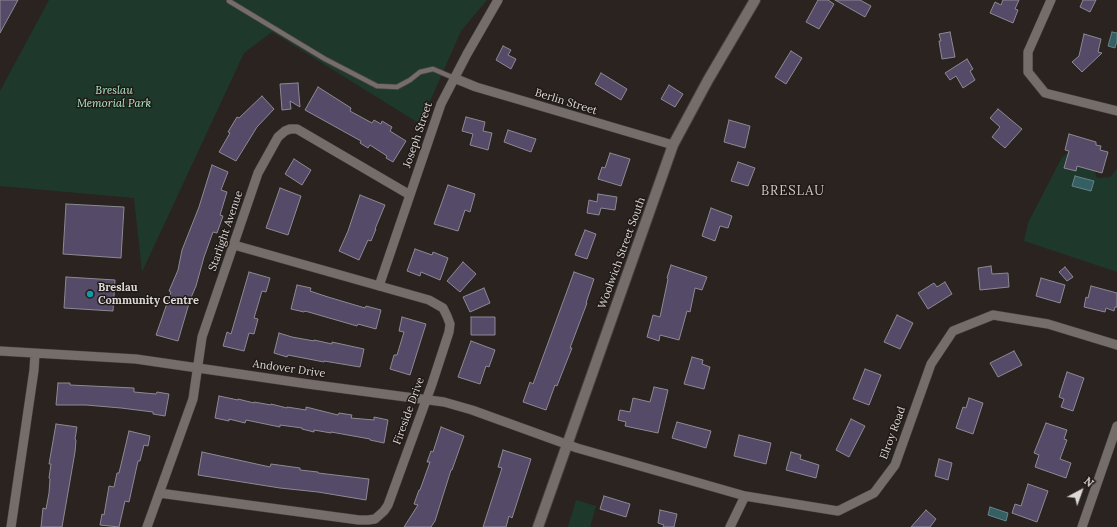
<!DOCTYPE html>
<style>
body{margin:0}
#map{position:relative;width:1117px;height:527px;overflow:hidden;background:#2a2320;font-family:Lora,serif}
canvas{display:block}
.north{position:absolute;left:1061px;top:471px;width:40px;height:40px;-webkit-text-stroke:3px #201a17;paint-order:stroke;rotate:41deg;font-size:11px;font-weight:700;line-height:16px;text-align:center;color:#dcd8d6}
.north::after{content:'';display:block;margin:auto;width:14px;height:18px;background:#dcd8d6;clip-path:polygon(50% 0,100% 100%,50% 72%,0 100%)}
</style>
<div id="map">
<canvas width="1117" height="527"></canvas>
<div class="north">N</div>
</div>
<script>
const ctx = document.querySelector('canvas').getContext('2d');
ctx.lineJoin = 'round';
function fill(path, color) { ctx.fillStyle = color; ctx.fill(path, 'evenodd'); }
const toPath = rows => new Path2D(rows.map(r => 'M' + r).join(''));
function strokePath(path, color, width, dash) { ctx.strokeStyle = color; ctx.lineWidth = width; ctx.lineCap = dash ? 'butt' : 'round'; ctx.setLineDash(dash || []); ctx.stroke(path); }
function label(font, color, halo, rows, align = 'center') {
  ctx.font = font + ' Lora,serif'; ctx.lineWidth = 3; ctx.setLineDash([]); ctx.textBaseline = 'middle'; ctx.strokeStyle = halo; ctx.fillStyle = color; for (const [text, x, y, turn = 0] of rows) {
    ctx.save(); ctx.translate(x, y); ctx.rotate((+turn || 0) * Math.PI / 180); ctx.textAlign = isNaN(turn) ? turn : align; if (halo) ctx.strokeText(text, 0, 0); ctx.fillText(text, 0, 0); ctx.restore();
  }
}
const green = toPath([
 [49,0,487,0,461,31,420,124,272,32,244,53,142,272,134,198,0,186,0,91],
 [1083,143,1097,178,1110,177,1117,169,1117,272,1024,241,1028,223,1062,157],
 [576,500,596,506,590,527,568,527]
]);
const water = toPath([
 [1112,32,1117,33,1117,41,1115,48,1108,46,1112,32],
 [1075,176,1094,181,1091,191,1072,186,1075,176],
 [990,507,1008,513,1006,521,988,515,990,507]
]);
const building = toPath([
 [0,0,18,0,0,33,0,0],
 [818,0,828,0,834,4,819,29,806,22,818,0],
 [835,0,860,0,871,6,865,17,835,0],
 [1003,0,1019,0,1015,9,1018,10,1013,23,990,13,995,2,1001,5,1003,0],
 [1083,0,1096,0,1090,12,1080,7,1083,0],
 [950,32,955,57,942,59,939,41,941,41,939,34,950,32],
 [1084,34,1101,39,1098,52,1102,53,1082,72,1072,62,1079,56,1084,34],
 [503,46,511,50,508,55,516,59,511,69,496,60,503,46],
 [791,51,802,58,786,84,775,77,791,51],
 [967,59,973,69,970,71,975,80,963,88,956,76,950,80,945,73,967,59],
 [601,73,627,89,621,100,595,84,601,73],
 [298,83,300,107,290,101,291,109,282,110,280,84,298,83],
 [669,85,683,94,675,107,661,99,669,85],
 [318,87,351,108,350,111,372,123,374,120,381,124,382,121,392,127,390,131,406,141,393,162,386,158,387,156,370,145,368,148,360,143,361,141,305,110,318,87],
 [262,96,274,109,257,127,236,161,219,152,230,133,228,132,237,117,239,118,262,96],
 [998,109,1022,129,1005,148,992,137,1000,127,990,118,998,109],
 [466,117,485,122,483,131,492,133,488,150,470,145,473,134,462,131,466,117],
 [729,120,750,126,745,148,724,142,729,120],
 [508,130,536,139,531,152,504,142,508,130],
 [1069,134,1096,142,1096,145,1101,146,1100,150,1108,152,1102,173,1077,166,1076,171,1064,168,1069,151,1065,150,1069,134],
 [610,153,630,159,621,186,598,179,602,167,605,168,610,153],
 [294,159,311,170,302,185,285,174,294,159],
 [738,162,755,168,748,186,731,181,738,162],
 [212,165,228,172,221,190,227,192,220,215,223,216,217,233,213,232,204,257,196,286,190,300,178,341,156,335,171,292,169,291,178,270,182,250,199,207,212,165],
 [448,185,475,194,470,212,465,210,458,231,434,224,448,185],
 [280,188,301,196,288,235,266,228,280,188],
 [598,194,617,197,615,210,601,208,599,215,587,213,589,200,597,202,598,194],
 [360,195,385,205,375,229,376,229,371,241,368,240,359,260,339,251,348,231,360,195],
 [66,204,124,207,121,258,63,254,66,204],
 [711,208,732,216,728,228,720,226,715,241,702,236,711,208],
 [585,230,596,234,587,259,575,255,585,230],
 [415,249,432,255,433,252,448,258,440,280,421,272,420,276,407,271,415,249],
 [463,262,476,274,460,292,447,281,463,262],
 [671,265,707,277,702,290,695,288,690,312,687,311,679,340,660,335,659,341,647,337,653,315,660,317,668,279,667,278,671,265],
 [991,266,992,274,1008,273,1009,287,980,290,978,268,991,266],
 [1065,267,1073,277,1067,281,1059,272,1065,267],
 [249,272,270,278,266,292,262,291,254,318,258,319,254,334,249,333,244,351,223,346,227,332,231,334,249,272],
 [574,272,594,279,586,303,587,303,570,348,572,348,566,363,557,386,555,385,546,410,523,402,530,382,533,384,574,272],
 [66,277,115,280,113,311,64,308,66,277],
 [1041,278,1065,285,1060,303,1036,296,1041,278],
 [945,282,952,294,928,309,918,293,934,283,937,287,945,282],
 [297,285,311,288,310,291,328,297,365,308,366,306,381,310,376,329,358,324,357,326,305,311,304,312,291,309,297,285],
 [1091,286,1117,293,1117,307,1115,307,1114,311,1106,308,1105,312,1084,307,1086,297,1088,298,1091,286],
 [484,288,490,303,470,312,463,297,484,288],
 [897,315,913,323,900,349,884,342,897,315],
 [402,317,426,324,410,375,390,369,394,355,397,355,404,332,399,331,402,317],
 [471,317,495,317,495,335,471,335,471,317],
 [279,333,292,337,314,341,314,340,332,344,332,342,364,349,360,367,324,361,324,362,288,355,287,357,274,353,279,333],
 [471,341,495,350,489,367,486,366,480,384,458,377,471,341],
 [1014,351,1022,365,998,377,990,363,1014,351],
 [692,357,703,360,702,364,710,367,704,389,684,384,692,357],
 [865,369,881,375,869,405,853,399,865,369],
 [1067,372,1084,378,1073,411,1061,407,1064,399,1059,397,1067,372],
 [58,383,70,383,70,385,134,388,134,392,156,394,157,392,169,394,165,416,153,414,153,412,121,408,86,405,56,405,58,383],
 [654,387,668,390,658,433,625,426,626,422,618,420,620,410,630,412,633,398,650,402,654,387],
 [219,396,238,400,238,399,254,403,254,402,271,405,271,404,287,408,287,407,306,410,306,407,338,415,339,413,352,415,351,418,374,420,374,417,388,420,384,443,370,440,370,439,331,432,331,433,314,430,314,432,302,429,302,428,280,425,280,427,246,420,245,423,229,419,229,421,215,418,219,396],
 [969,398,983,403,973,434,956,428,963,407,966,408,969,398],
 [851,419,865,426,849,457,836,450,851,419],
 [677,422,711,431,706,448,672,438,677,422],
 [1046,423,1067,430,1064,439,1067,440,1060,459,1071,463,1066,478,1035,467,1039,455,1034,453,1046,423],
 [56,424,77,427,75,439,76,440,75,452,62,527,41,527,43,508,46,509,49,493,50,479,49,478,51,464,49,464,56,424],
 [441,427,464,436,452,470,451,470,435,521,431,527,404,527,418,505,414,504,419,490,420,490,430,462,427,462,431,451,433,452,441,427],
 [129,431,150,436,148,446,144,445,140,461,138,461,129,502,125,501,119,527,100,525,102,514,104,515,109,486,114,487,117,473,119,473,129,431],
 [739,435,771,443,766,464,734,456,739,435],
 [503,450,531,459,512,518,509,516,506,527,483,527,502,468,498,467,503,450],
 [202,452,270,467,271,464,300,468,300,470,318,472,318,473,369,479,366,500,318,492,280,488,198,475,202,452],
 [791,452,801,455,800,459,819,465,816,478,786,470,791,452],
 [939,459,952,463,948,480,935,476,939,459],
 [1028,484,1048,491,1037,522,1012,513,1015,504,1021,506,1028,484],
 [604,496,630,504,626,517,600,509,604,496],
 [660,510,677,514,674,527,663,527,664,525,658,523,660,510],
 [926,510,936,519,930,527,911,527,926,510]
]);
const lane = toPath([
 [229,1,325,59,377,86,397,87,410,80,420,72,433,69,454,78]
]);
const street = toPath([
 [1051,0,1028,52,1028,72,1045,93,1117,111],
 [454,78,476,87,673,145],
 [379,286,441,104,467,54,498,0],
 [0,351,136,359,308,384,444,402,472,410,577,448,745,496,838,511,874,493,895,465,931,364,953,331,993,315,1048,324,1117,345],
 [159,493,359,520,368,520,375,519,384,511,388,505,432,384,449,332,450,324,447,316,443,308,429,300,234,245],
 [11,527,34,370,35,354],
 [147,527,193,399,202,337,258,173,278,137,285,131,290,129,297,129,410,195],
 [730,527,745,496],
 [1082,527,1117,426]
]);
const secondary = toPath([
 [538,527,673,145,708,80,755,0]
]);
const markers = [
 [90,294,4,"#0f9aa8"]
];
const parkNames = [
 ["Breslau",114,91],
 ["Memorial Park",114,104]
];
const streetNames = [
 ["Berlin Street",566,102,17],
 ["Joseph Street",418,135,-71],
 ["Starlight Avenue",226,231,-71],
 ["Woolwich Street South",622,253,-70],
 ["Andover Drive",289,369,8],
 ["Fireside Drive",409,411,-70],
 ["Elroy Road",893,433,-70]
];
const poiNames = [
 ["Breslau",98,288],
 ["Community Centre",98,301]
];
const quarterNames = [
 ["BRESLAU",793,191]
];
fill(green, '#1e392b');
fill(water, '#346064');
strokePath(water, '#668486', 1);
fill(building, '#554a67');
strokePath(building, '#8d8a92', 1);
strokePath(lane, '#47413f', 6);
strokePath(street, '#47413f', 10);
strokePath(secondary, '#47413f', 12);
strokePath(lane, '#756d69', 4.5);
strokePath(street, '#756d69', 9);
strokePath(secondary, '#756d69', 10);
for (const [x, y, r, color] of markers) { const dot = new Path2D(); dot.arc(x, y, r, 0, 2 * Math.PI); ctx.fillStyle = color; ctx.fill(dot); strokePath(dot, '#201a17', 1.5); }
label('italic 11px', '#afedc9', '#201a17', parkNames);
label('11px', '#dcd8d6', '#201a17', streetNames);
label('bold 11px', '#dcd8d6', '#201a17', poiNames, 'left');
ctx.letterSpacing = '1px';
label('13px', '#cec5c1', '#201a17', quarterNames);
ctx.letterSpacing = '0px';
</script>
